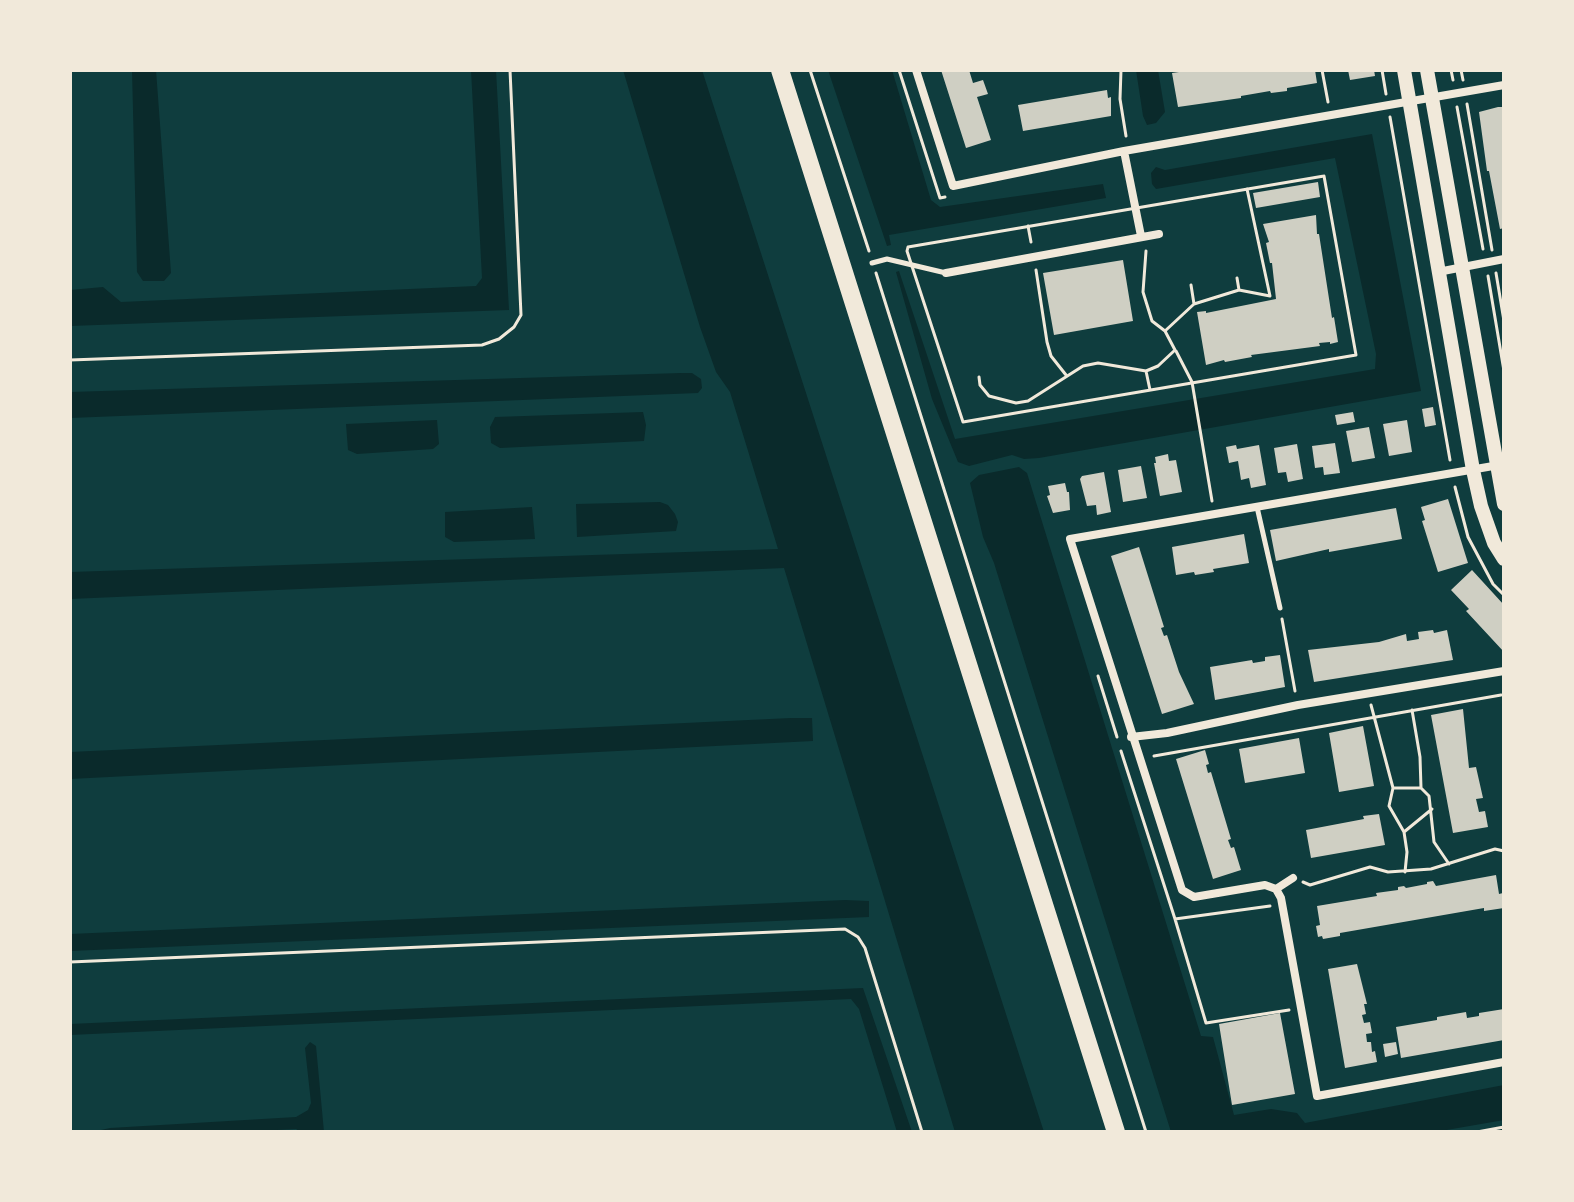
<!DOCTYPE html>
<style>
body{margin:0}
#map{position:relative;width:1574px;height:1202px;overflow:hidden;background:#0f3d3e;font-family:"Work Sans",sans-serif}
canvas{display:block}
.frame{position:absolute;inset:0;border:72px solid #f1e9da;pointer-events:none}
</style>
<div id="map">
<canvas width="1574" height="1202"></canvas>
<div class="frame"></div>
</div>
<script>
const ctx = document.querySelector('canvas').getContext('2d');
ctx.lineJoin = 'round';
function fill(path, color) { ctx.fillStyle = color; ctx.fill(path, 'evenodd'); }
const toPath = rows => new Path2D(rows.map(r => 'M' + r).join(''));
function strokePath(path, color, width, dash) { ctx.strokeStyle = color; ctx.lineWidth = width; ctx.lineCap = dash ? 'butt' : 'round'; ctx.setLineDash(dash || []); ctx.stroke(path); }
const water = toPath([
 [132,70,156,70,171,273,164,281,143,281,137,272],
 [471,70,496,70,509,310,70,326,70,290,103,287,121,302,476,286,482,278],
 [623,70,702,70,1044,1132,955,1132,784,568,70,599,70,572,778,549,730,392,716,372,700,327],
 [828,70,892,70,931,200,940,207,1103,184,1106,198,889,235,891,245,887,246],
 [1136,70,1158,70,1165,112,1156,123,1147,125,1143,116],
 [1372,134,1421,391,1039,458,1024,459,1012,455,969,466,958,462,932,399,896,272,899,271,955,439,1375,369,1376,354,1335,158,1156,189,1152,184,1151,173,1156,167,1165,170],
 [681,373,692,373,701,379,702,388,698,393,70,418,70,392],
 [643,412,646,425,644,441,500,448,491,443,490,427,495,417],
 [437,420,439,444,433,449,357,454,348,450,346,424],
 [1019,467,1027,473,1201,1036,1213,1037,1234,1115,1271,1109,1297,1113,1305,1123,1504,1085,1504,1120,1435,1132,1171,1132,994,563,983,537,970,483,979,475],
 [660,502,668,505,675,514,678,522,676,531,577,537,576,504],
 [532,507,535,539,454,542,445,537,445,512],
 [791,718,812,718,813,741,70,779,70,752],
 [845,900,869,901,869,917,70,951,70,934],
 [863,988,912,1132,897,1132,859,1009,851,999,70,1035,70,1024],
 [310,1042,316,1046,324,1132,301,1132,296,1129,239,1132,92,1132,110,1128,296,1117,308,1110,311,1103,305,1048]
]);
const building = toPath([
 [941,70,969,70,973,83,983,80,988,94,977,97,991,140,966,148],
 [1193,70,1315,70,1317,83,1287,88,1287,91,1271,93,1270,91,1241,96,1241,98,1178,107,1172,73],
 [1348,70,1374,70,1375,76,1350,80],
 [1107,90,1108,98,1111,97,1111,116,1023,131,1018,105],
 [1498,107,1504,107,1504,228,1500,229,1489,171,1487,171,1479,112],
 [1318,182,1320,197,1256,208,1253,193],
 [1316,215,1317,234,1319,234,1332,318,1334,317,1338,342,1330,344,1330,342,1319,343,1320,346,1251,355,1252,357,1225,362,1224,360,1206,365,1197,312,1206,311,1206,313,1276,299,1272,263,1270,263,1266,243,1269,242,1263,224],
 [1123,260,1133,321,1054,335,1043,273],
 [1433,407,1436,425,1425,427,1422,409],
 [1353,412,1355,422,1337,425,1335,415],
 [1407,420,1412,452,1389,456,1383,424],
 [1369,427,1375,458,1352,462,1346,431],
 [1335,443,1340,473,1324,475,1323,467,1315,468,1312,446],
 [1297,444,1303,479,1288,482,1286,472,1278,473,1274,448],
 [1236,445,1237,449,1259,445,1266,485,1251,488,1249,478,1241,480,1238,461,1229,463,1226,447],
 [1168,454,1169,461,1176,460,1182,492,1160,496,1154,463,1156,463,1155,457],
 [1141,466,1147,498,1123,502,1118,470],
 [1104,472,1111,512,1097,515,1096,505,1087,506,1080,479,1082,476],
 [1065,483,1067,492,1069,492,1070,510,1053,513,1047,496,1050,495,1048,486],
 [1448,499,1468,563,1438,572,1422,521,1425,520,1421,507],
 [1396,508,1402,539,1329,552,1329,549,1276,561,1270,530],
 [1244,534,1249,563,1213,569,1214,572,1195,575,1194,572,1176,575,1172,547],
 [1139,547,1164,627,1161,628,1164,636,1167,635,1179,672,1194,704,1162,714,1111,556],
 [1472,570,1504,605,1504,652,1466,611,1469,609,1451,590],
 [1433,630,1434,633,1447,630,1453,660,1314,682,1308,650,1379,642,1406,634,1407,641,1419,639,1418,632],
 [1280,655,1285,687,1215,700,1210,667,1252,660,1253,663,1265,661,1265,657],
 [1463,709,1469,768,1476,767,1483,798,1476,799,1479,812,1485,811,1488,827,1453,833,1431,715],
 [1363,726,1374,786,1339,792,1329,733],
 [1299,738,1305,773,1245,783,1239,749],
 [1205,750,1209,764,1206,765,1208,773,1211,772,1231,839,1228,840,1231,848,1234,847,1241,870,1213,879,1176,759],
 [1379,814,1385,845,1311,858,1306,830,1364,819,1363,816],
 [1496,875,1499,894,1503,893,1504,908,1484,911,1484,908,1340,933,1340,936,1323,939,1322,936,1318,937,1316,926,1320,925,1317,906,1377,896,1376,893,1398,890,1398,887,1404,886,1406,888,1427,884,1427,882,1433,881,1436,886],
 [1357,964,1367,1004,1364,1004,1366,1014,1362,1015,1364,1023,1370,1022,1372,1033,1366,1034,1367,1042,1371,1042,1372,1052,1375,1051,1377,1062,1345,1068,1328,969],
 [1504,1009,1504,1040,1401,1058,1396,1027,1437,1020,1437,1017,1466,1012,1467,1018,1479,1016,1479,1013],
 [1280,1013,1295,1094,1232,1105,1219,1024],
 [1396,1042,1398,1054,1385,1057,1383,1044]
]);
const path = toPath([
 [810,70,869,251],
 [899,70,940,198,945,197],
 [1121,70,1120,99,1126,136],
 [1322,70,1328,102],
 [1382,70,1386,94],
 [1451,70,1453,80],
 [1461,70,1463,80],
 [1467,104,1492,250],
 [1457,107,1483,249],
 [1390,117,1450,460],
 [1324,176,1356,355,963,422,907,251,908,247,1324,176],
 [1028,226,1031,242],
 [1036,270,1047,342,1051,356,1066,375],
 [876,273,1146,1132],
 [1496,273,1504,321],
 [1488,276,1504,371],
 [1239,290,1270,296,1247,189],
 [1194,304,1239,290,1237,278],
 [1165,331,1194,304,1191,285],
 [1176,351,1192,382,1212,501],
 [70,360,482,345,499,339,514,327,521,315,510,70],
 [1146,371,1150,390],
 [979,377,980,385,989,396,1016,403,1028,401,1083,366,1098,363,1146,371,1158,366,1175,350,1165,331,1152,321,1143,292,1146,251],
 [1455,487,1468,537,1493,584,1504,595],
 [1282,619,1295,691],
 [1098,676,1117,737],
 [1371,705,1393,788,1389,806,1404,832,1407,852,1405,872],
 [1412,710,1420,757,1421,788,1429,796,1434,842,1449,864],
 [1121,751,1175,919,1270,906],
 [1154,756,1501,695],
 [1393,788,1421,788],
 [1404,832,1432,809],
 [1303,882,1310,885,1370,867,1388,872,1431,869,1495,849,1504,851],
 [1175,919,1206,1023,1289,1010],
 [70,962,845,929,858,937,865,948,922,1132],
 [1477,1132,1504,1127]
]);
const service = toPath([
 [872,263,887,259,946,273],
 [1257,507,1280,608]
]);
const minor = toPath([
 [916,70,953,186,1124,151,1504,85],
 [1124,151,1141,236],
 [1438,272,1504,259],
 [946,273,1159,234],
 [1499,465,1070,539,1182,890,1194,897,1265,885,1276,889,1281,898,1317,1096,1504,1062],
 [1131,737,1167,733,1298,705,1504,671],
 [1276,889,1293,878]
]);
const tertiary = toPath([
 [1404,70,1473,470,1481,506,1494,543,1504,559],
 [1427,70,1504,504]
]);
const primary = toPath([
 [780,70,1116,1132]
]);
fill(water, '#0a2a2b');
fill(building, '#cfcfc3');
strokePath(path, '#f1e9da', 3);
strokePath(service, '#f1e9da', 5);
strokePath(minor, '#f1e9da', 8);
strokePath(tertiary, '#f1e9da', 14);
strokePath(primary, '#f1e9da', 18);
</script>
